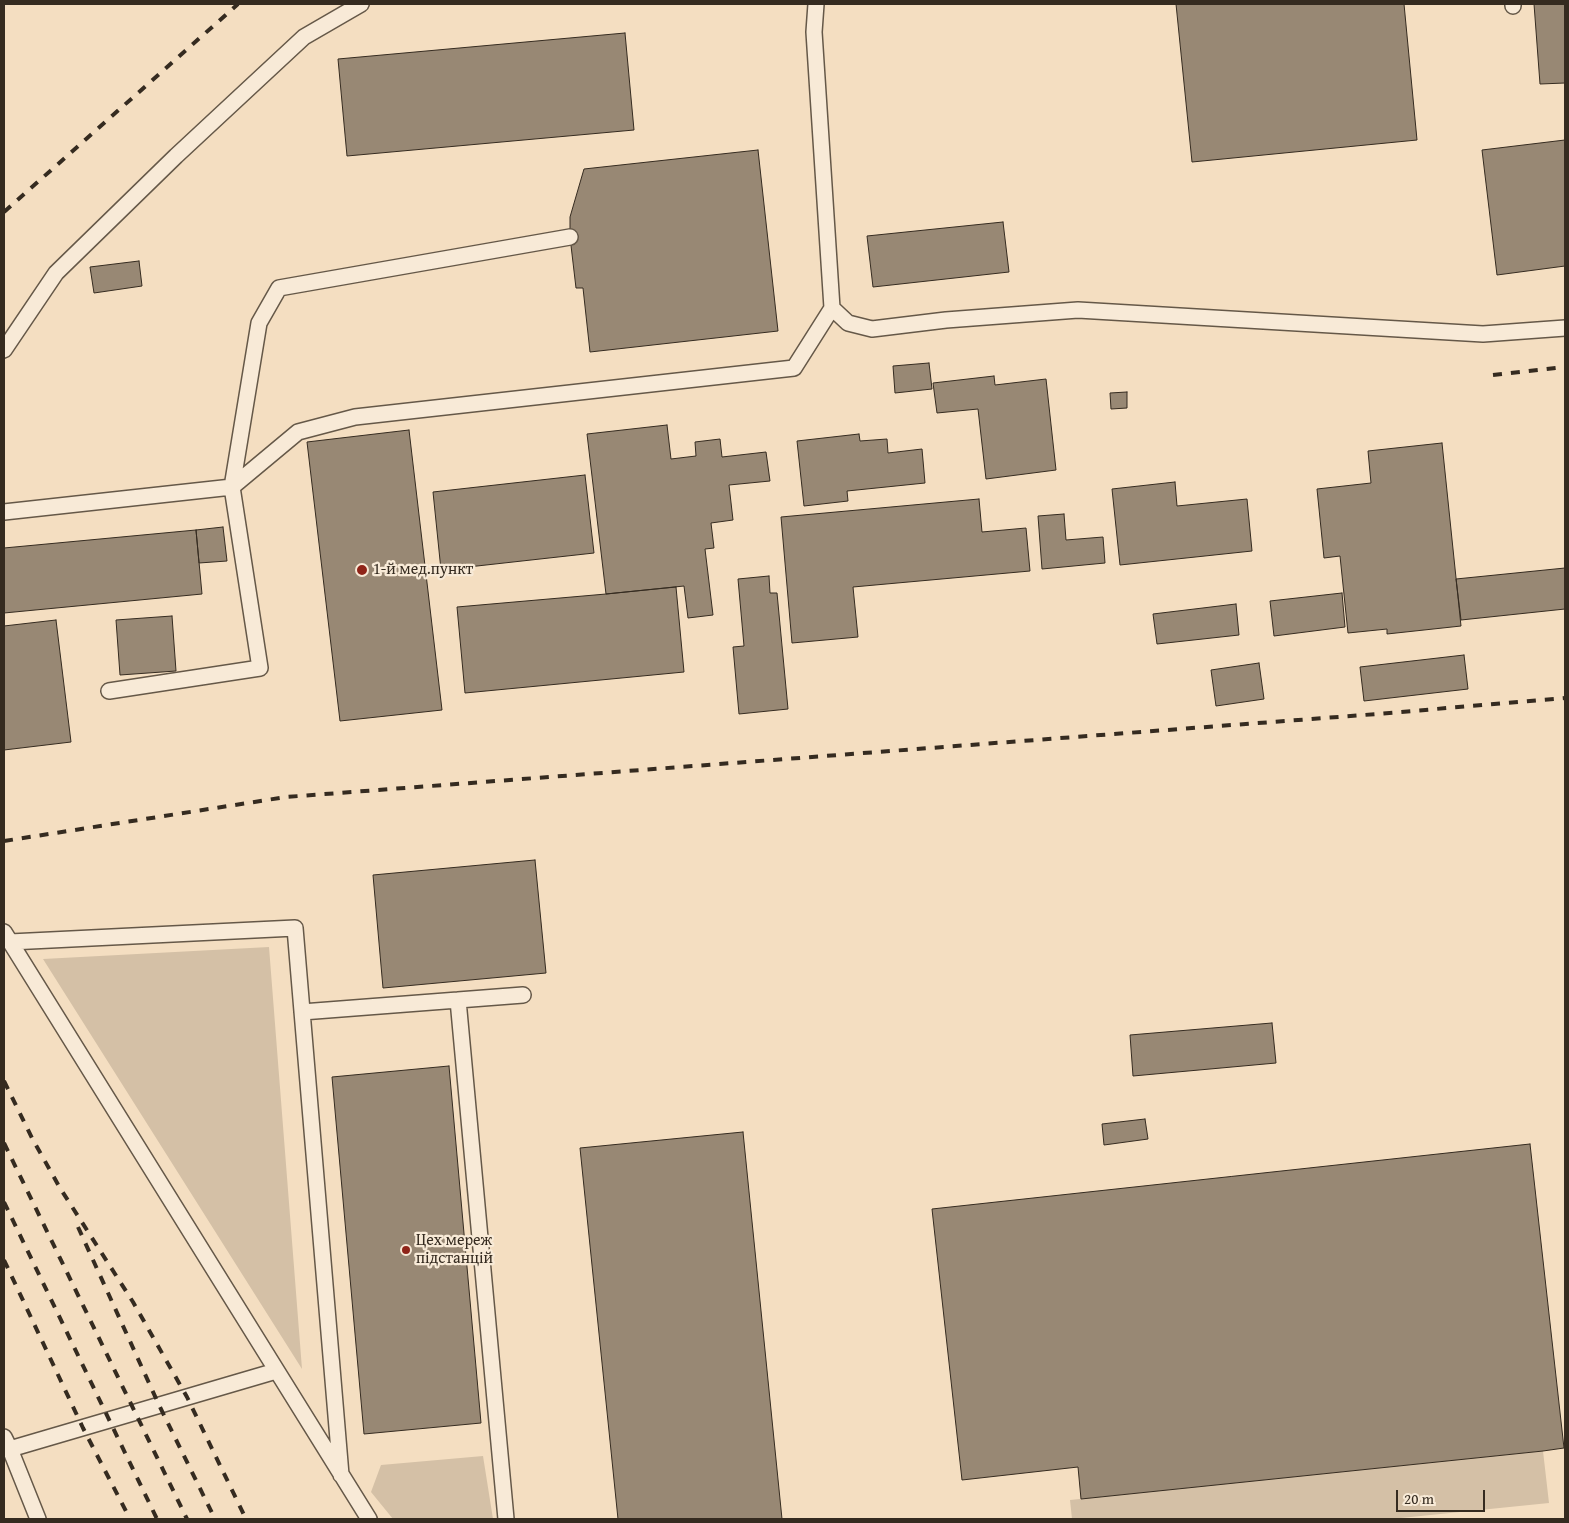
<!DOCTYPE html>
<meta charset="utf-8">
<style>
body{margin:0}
#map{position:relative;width:1569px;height:1523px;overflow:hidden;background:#f4dec1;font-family:"Gentium Book Plus",serif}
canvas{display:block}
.frame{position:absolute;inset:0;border:5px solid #352b20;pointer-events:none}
.scale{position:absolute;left:1396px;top:1490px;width:89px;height:22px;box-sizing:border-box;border:2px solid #352b20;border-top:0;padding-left:6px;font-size:15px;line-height:18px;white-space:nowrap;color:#352b20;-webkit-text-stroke:4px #f8ead7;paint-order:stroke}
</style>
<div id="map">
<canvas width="1569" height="1523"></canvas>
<div class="frame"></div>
<div class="scale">20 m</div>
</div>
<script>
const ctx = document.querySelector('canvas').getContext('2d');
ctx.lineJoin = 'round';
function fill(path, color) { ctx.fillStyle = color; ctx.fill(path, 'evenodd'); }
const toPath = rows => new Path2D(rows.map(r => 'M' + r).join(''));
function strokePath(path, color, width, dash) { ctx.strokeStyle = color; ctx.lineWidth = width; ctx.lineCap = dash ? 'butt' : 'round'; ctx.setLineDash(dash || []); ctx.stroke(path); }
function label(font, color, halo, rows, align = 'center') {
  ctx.font = font + ' "Gentium Book Plus",serif'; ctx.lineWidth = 4.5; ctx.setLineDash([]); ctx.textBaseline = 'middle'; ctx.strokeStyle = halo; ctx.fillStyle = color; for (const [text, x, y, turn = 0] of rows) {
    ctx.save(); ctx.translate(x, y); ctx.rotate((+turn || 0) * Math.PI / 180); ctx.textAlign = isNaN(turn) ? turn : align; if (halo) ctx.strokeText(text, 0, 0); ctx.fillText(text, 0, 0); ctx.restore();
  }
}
const green = toPath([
 [269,947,302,1369,43,959],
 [1543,1451,1549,1503,1391,1519,1072,1519,1070,1500],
 [483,1456,493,1519,393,1519,371,1492,381,1465]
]);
const building = toPath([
 [1176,4,1404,4,1417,140,1192,162,1176,4],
 [1534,4,1565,4,1565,83,1540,84,1534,4],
 [625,33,634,130,347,156,338,59,625,33],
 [1565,140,1565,266,1497,275,1482,150,1565,140],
 [758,150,778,331,590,352,583,288,576,288,570,237,570,217,584,169,758,150],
 [1003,222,1009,272,873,287,867,236,1003,222],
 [139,261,142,286,94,293,90,267,139,261],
 [929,363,932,389,895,393,893,366,929,363],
 [994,376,995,385,1046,379,1056,470,986,479,978,409,937,413,933,383,994,376],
 [1127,392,1127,408,1111,409,1110,393,1127,392],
 [667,425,671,459,696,456,695,442,720,439,722,457,766,452,770,481,729,485,733,520,711,523,714,548,705,549,713,615,688,618,684,586,606,594,587,434,667,425],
 [409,430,442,710,340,721,307,442,409,430],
 [859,434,860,441,887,439,888,453,922,449,925,483,847,491,848,501,804,506,797,441,859,434],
 [1442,443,1461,626,1387,634,1387,629,1348,633,1340,556,1324,558,1317,489,1371,483,1368,451,1442,443],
 [585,475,594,553,441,570,433,492,585,475],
 [1175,482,1177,506,1247,499,1252,551,1120,565,1112,489,1175,482],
 [979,499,982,532,1026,528,1030,571,853,587,858,637,792,643,781,517,979,499],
 [1064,514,1066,540,1103,537,1105,563,1042,569,1038,516,1064,514],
 [223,527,227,561,199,563,196,530,223,527],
 [196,530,202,594,4,613,4,548,196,530],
 [1565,568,1565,609,1461,620,1456,579,1565,568],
 [769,576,770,593,777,593,788,709,739,714,733,647,744,646,738,579,769,576],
 [676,587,684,672,465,693,457,607,606,594,676,587],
 [1342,593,1345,627,1274,636,1270,601,1342,593],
 [1236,604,1239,635,1157,644,1153,614,1236,604],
 [172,616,176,671,120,675,116,620,172,616],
 [56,620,71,742,4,750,4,626,56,620],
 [1464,655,1468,689,1364,701,1360,667,1464,655],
 [1259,663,1264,699,1216,706,1211,670,1259,663],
 [535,860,546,973,383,988,373,875,535,860],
 [1272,1023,1276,1063,1133,1076,1130,1035,1272,1023],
 [449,1066,481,1423,364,1434,332,1077,449,1066],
 [1145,1119,1148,1139,1104,1145,1102,1124,1145,1119],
 [743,1132,782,1519,618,1519,580,1148,743,1132],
 [1530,1144,1564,1448,1543,1451,1081,1499,1078,1467,962,1480,932,1209,1530,1144]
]);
const service = toPath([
 [816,4,814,32,832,308],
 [1513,6,1513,4],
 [4,350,56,273,176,156,304,37,361,4],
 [4,512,232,487,298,432,355,417,794,368,832,308,848,323,872,329,946,320,1078,310,1483,334,1565,328],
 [109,691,260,668,232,487,259,323,279,288,570,237],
 [4,932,369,1519],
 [10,942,295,928,341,1475],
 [458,1000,506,1519],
 [302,1012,523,995],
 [4,1437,10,1449,276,1371],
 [10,1449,38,1519]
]);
const rail = toPath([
 [4,212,238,4],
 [1493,375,1565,367],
 [4,841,286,797,1377,714,1565,698],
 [4,1081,32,1138,60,1188,133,1302,187,1397,246,1519],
 [4,1143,187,1519],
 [4,1202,157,1519],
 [78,1227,159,1405,215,1519],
 [4,1260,83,1428,130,1519]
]);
const markers = [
 [362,570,6,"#8f2418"],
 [406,1250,5,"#8f2418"]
];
const poiNames = [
 ["1-й мед.пункт",373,570],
 ["Цех мереж",416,1241],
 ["підстанцій",416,1259]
];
fill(green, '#d4c0a6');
fill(building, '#988874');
strokePath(building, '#352b20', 1);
strokePath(service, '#655848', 18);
strokePath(service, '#f8ead7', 15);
strokePath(rail, '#352b20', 4, [9, 9]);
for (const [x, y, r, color] of markers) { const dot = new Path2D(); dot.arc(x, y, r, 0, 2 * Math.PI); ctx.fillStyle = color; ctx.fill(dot); strokePath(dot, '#f8ead7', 2); }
label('16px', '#352b20', '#f8ead7', poiNames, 'left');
</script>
